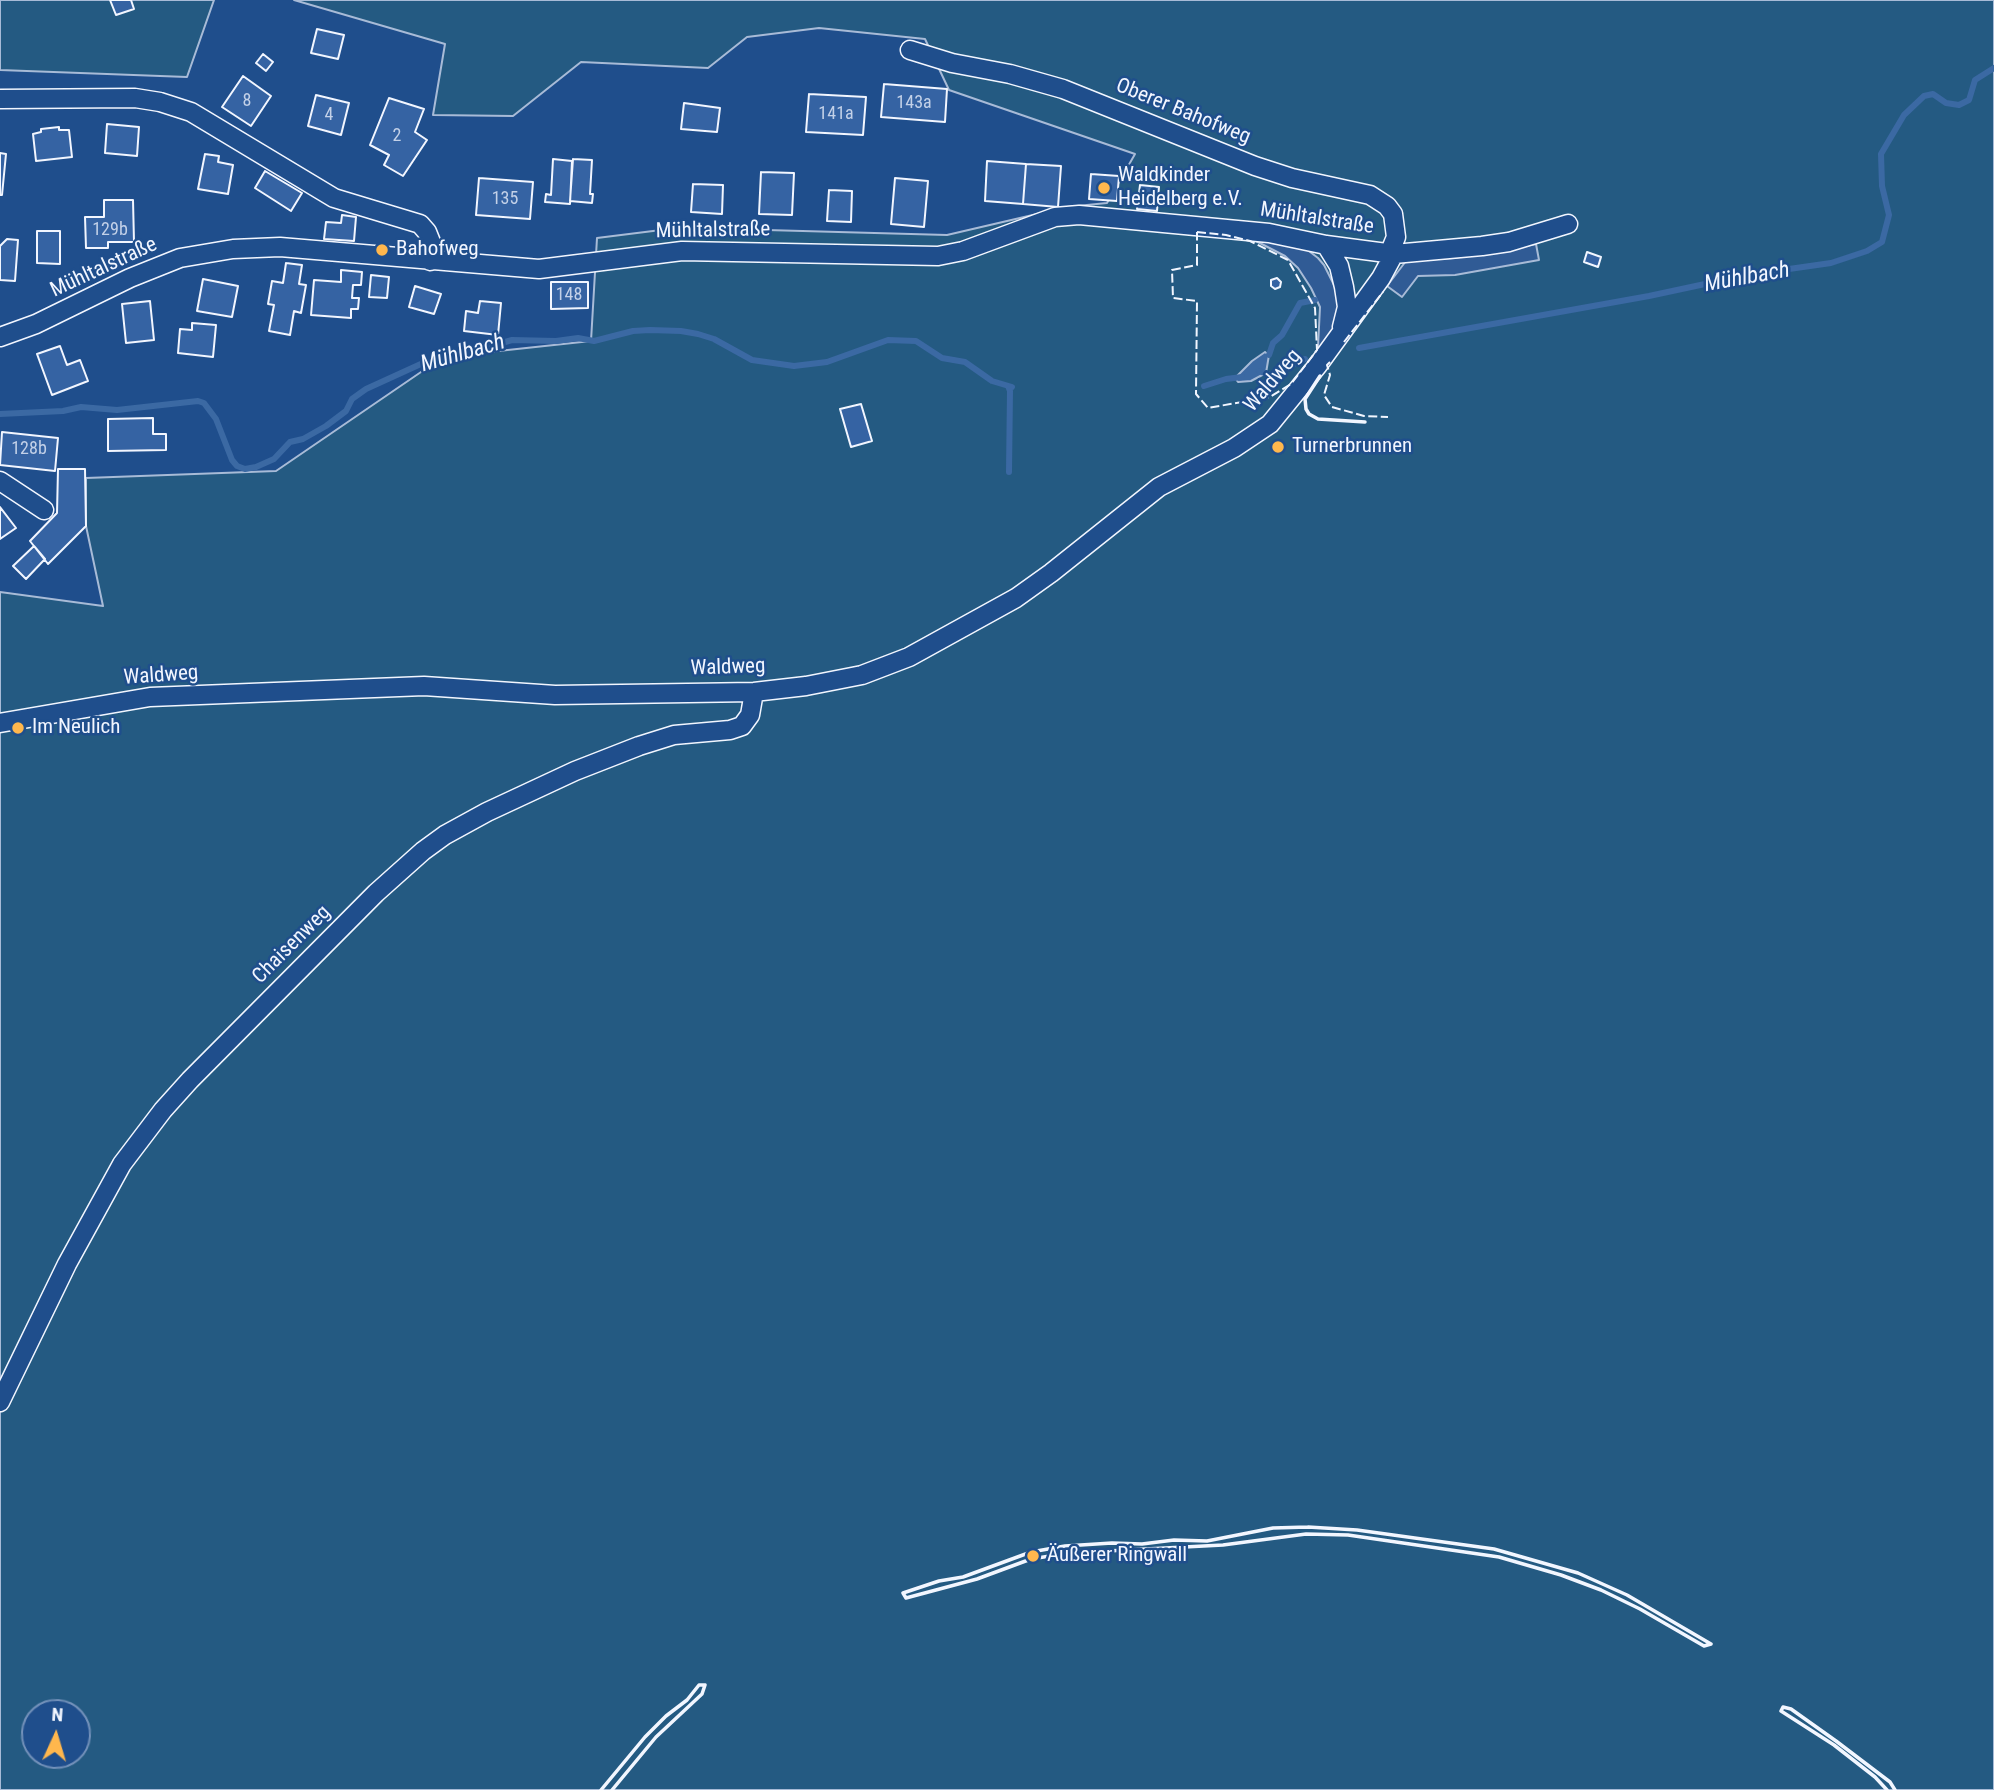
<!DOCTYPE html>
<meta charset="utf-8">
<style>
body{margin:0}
#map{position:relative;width:1994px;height:1790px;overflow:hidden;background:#1f4e8c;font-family:"Roboto Condensed",sans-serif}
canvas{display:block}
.north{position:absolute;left:21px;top:1699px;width:70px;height:70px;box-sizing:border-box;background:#1f4e8c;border:2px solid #7391ba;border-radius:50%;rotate:4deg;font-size:19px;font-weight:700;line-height:28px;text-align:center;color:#f2f6ff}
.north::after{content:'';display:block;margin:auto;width:24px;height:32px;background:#ffb74d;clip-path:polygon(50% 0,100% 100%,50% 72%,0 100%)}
</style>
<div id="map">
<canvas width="1994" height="1790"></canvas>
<div class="north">N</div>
</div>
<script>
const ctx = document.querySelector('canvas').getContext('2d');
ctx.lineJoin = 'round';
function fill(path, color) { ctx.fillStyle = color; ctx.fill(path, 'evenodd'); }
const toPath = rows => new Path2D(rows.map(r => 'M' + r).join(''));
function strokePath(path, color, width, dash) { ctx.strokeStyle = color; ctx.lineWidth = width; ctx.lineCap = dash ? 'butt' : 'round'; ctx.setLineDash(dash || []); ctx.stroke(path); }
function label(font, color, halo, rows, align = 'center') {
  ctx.font = font + ' "Roboto Condensed",sans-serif'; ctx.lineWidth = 5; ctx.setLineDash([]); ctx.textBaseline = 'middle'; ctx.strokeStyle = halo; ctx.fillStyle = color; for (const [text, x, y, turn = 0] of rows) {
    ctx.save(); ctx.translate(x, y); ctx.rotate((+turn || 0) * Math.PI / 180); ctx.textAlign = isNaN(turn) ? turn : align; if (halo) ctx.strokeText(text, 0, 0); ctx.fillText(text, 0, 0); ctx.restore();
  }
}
const green = toPath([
 [0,0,214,0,187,77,0,70,0,0],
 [294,0,1994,0,1994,1790,0,1790,0,592,103,606,86,526,86,478,276,471,443,357,591,341,597,238,661,230,730,229,947,235,1067,207,1107,203,1135,154,949,90,925,39,819,28,747,37,708,68,581,62,513,116,433,115,445,44,294,0],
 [35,1713,77,1713,77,1755,35,1755,35,1713]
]);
const parking = toPath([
 [1252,236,1305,248,1318,258,1324,265,1335,287,1339,310,1334,328,1320,349,1318,347,1320,307,1311,288,1298,268,1285,256,1252,239,1252,236],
 [1536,244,1539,260,1455,275,1418,276,1402,297,1387,286,1406,261,1454,258,1536,244]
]);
const water = toPath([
 [1265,352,1269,355,1266,373,1251,381,1238,382,1235,378,1252,361,1265,352]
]);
const stream = toPath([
 [1359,348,1649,296,1747,275,1831,263,1867,251,1882,242,1889,215,1882,186,1881,154,1904,115,1924,96,1933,94,1946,103,1959,105,1969,100,1975,80,1994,68],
 [1269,355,1273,343,1282,335,1300,303,1315,300],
 [1259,371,1270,375,1305,359],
 [1008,386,1010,391,1009,472],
 [1204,386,1226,379,1242,377],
 [0,414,63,411,81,407,117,410,198,401,204,403,216,419,232,460,237,466,245,469,256,467,274,459,290,442,303,439,326,426,346,411,352,399,366,389,423,363,454,353,471,352,512,340,556,341,578,338,594,341,633,331,650,330,681,331,698,334,714,339,752,360,794,366,827,362,888,340,916,341,942,358,965,362,992,381,1012,387]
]);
const building = toPath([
 [110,0,131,0,134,9,116,15,110,0],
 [317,29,344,35,338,59,311,53,317,29],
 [263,54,273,62,266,71,256,63,263,54],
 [243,76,271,96,251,126,222,107,243,76],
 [884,84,947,89,945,122,881,117,884,84],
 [809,94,866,97,863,135,806,132,809,94],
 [316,95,349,103,341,135,308,126,316,95],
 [389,98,424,109,415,132,427,140,403,176,384,165,389,155,370,145,389,98],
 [684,103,720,108,717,132,681,129,684,103],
 [107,124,139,127,137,156,105,153,107,124],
 [59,127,59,130,69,130,72,157,36,161,33,134,41,132,41,129,59,127],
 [0,153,6,154,2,195,0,195,0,153],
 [205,154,219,156,218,162,233,165,228,194,198,189,205,154],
 [553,159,572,161,570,204,545,202,546,194,551,195,553,159],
 [573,159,592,160,590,194,593,194,592,203,570,201,573,159],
 [987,161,1026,164,1023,204,985,201,987,161],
 [1026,164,1061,166,1058,207,1023,204,1026,164],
 [265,171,302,193,291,211,255,188,265,171],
 [761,172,794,173,792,215,759,214,761,172],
 [1091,174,1119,176,1117,201,1089,199,1091,174],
 [479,178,533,182,530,219,476,215,479,178],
 [895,178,928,181,924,227,891,224,895,178],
 [693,184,723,185,722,214,691,212,693,184],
 [1140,185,1159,187,1157,211,1137,209,1140,185],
 [829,190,852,191,851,222,827,221,829,190],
 [104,200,133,200,134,242,108,242,108,248,86,248,85,217,104,217,104,200],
 [342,215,356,217,354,241,324,239,326,222,341,223,342,215],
 [37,231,60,231,60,264,37,263,37,231],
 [7,239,18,240,15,281,0,280,0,246,7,239],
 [1587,252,1601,257,1598,267,1584,262,1587,252],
 [286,263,302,265,299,284,306,285,301,313,294,311,290,335,269,331,274,305,268,304,272,281,283,283,286,263],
 [341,270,362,272,361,285,353,285,352,298,359,298,358,309,351,309,351,318,311,315,314,280,341,282,341,270],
 [371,275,389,277,387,298,369,297,371,275],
 [1277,278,1281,282,1280,287,1275,289,1271,286,1271,280,1277,278],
 [203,279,238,286,232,317,197,311,203,279],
 [551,282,588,282,588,308,551,309,551,282],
 [415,286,441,294,434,314,409,307,415,286],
 [150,301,154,340,126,343,122,304,150,301],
 [480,301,501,303,498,335,464,331,466,311,478,313,480,301],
 [192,323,216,325,213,357,178,353,180,329,192,330,192,323],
 [60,346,67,365,80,360,88,381,52,395,37,354,60,346],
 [861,404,872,441,851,447,840,409,861,404],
 [153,418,153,434,166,434,166,450,108,451,108,419,153,418],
 [2,432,58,438,55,471,0,465,2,432],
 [58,469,85,469,86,526,48,564,30,541,57,513,58,469],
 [0,507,16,528,0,539,0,507],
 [34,546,45,559,26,579,13,566,34,546]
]);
const street = toPath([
 [910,50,952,63,1010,74,1063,89,1255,166,1292,178,1370,195,1387,206,1393,214,1396,237,1389,254],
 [0,99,135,98,160,102,191,112,334,198,420,224,427,232,431,242,430,261],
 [1326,245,1339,266,1344,287,1347,307,1342,327],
 [0,337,36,324,130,278,180,258,233,249,280,247,539,269,682,251,938,256,963,251,1055,217,1079,215,1269,233,1326,245,1394,254,1482,246,1509,242,1568,224],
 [0,481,44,510],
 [0,723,150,697,424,686,555,695,754,692,806,686,862,675,909,657,1016,598,1051,573,1159,487,1234,448,1270,424,1318,365,1381,278,1394,254],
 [0,1402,67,1264,122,1164,163,1110,190,1080,376,893,423,851,445,835,487,812,575,771,639,746,674,735,730,730,742,726,750,715,754,692]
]);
const fence = toPath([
 [1197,232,1226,235,1250,241,1288,260,1315,308,1317,350,1291,384,1270,397,1208,408,1196,394,1197,301,1173,298,1172,270,1197,265,1197,232],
 [1344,342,1383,292],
 [1330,362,1327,365,1330,375,1324,395,1332,407,1364,416,1388,417]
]);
const wall = toPath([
 [1320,376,1305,399,1306,409,1309,414,1318,419,1365,422],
 [1308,1527,1357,1530,1494,1549,1578,1573,1627,1595,1711,1644,1704,1646,1640,1609,1601,1590,1561,1575,1499,1557,1348,1535,1306,1534,1223,1545,1069,1553,1031,1559,977,1579,906,1598,903,1593,939,1581,963,1577,1031,1552,1065,1546,1112,1543,1142,1544,1174,1540,1207,1541,1273,1528,1308,1527],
 [601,1790,645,1737,666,1716,687,1700,699,1685,705,1685],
 [612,1790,656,1737,702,1694,705,1685],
 [1887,1790,1875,1777,1834,1745,1781,1711,1783,1707,1791,1709,1836,1741,1890,1782,1895,1790]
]);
const markers = [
 [1104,188,7,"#ffb74d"],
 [382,250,7,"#ffb74d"],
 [1278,447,7,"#ffb74d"],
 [18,728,7,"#ffb74d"],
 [1033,1556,7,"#ffb74d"]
];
const numberNames = [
 ["8",247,101],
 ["143a",914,103],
 ["141a",836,114],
 ["4",329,115],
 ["2",397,136],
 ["135",505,199],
 ["129b",110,230],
 ["148",569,295],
 ["128b",29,449]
];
const streetNames = [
 ["Oberer Bahofweg",1183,112,22],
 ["Mühltalstraße",1317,219,9],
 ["Mühltalstraße",713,231,-1],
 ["Mühltalstraße",104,268,-25],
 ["Waldweg",1273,381,-49],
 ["Waldweg",728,668,-2],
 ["Waldweg",161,676,-4],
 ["Chaisenweg",292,945,-45]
];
const poiNames = [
 ["Waldkinder",1118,176],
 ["Heidelberg e.V.",1118,200],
 ["Bahofweg",396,250],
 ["Turnerbrunnen",1292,447],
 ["Im Neulich",32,728],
 ["Äußerer Ringwall",1047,1556]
];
const waterNames = [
 ["Mühlbach",1747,278,-10],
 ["Mühlbach",463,354,-16]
];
fill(green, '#245a82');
strokePath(green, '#a8bbd7', 2);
fill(parking, '#305b95');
strokePath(parking, '#a8bbd7', 2);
fill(water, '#3b69a3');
strokePath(water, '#a8bbd7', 2);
strokePath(stream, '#3b69a3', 6);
fill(building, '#3563a3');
strokePath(building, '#f2f6ff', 2);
strokePath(street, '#f2f6ff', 21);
strokePath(street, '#1f4e8c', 18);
strokePath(fence, '#f2f6ff', 2, [9, 3.5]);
strokePath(wall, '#f2f6ff', 3.5);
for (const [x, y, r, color] of markers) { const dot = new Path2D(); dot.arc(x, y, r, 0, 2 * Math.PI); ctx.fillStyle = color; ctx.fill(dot); strokePath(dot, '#1f4e8c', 2.5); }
label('18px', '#c3d1e8', null, numberNames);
label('21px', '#f2f6ff', '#1f4e8c', streetNames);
label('21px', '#f2f6ff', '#1f4e8c', poiNames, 'left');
label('italic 23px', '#f2f6ff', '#1f4e8c', waterNames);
</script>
